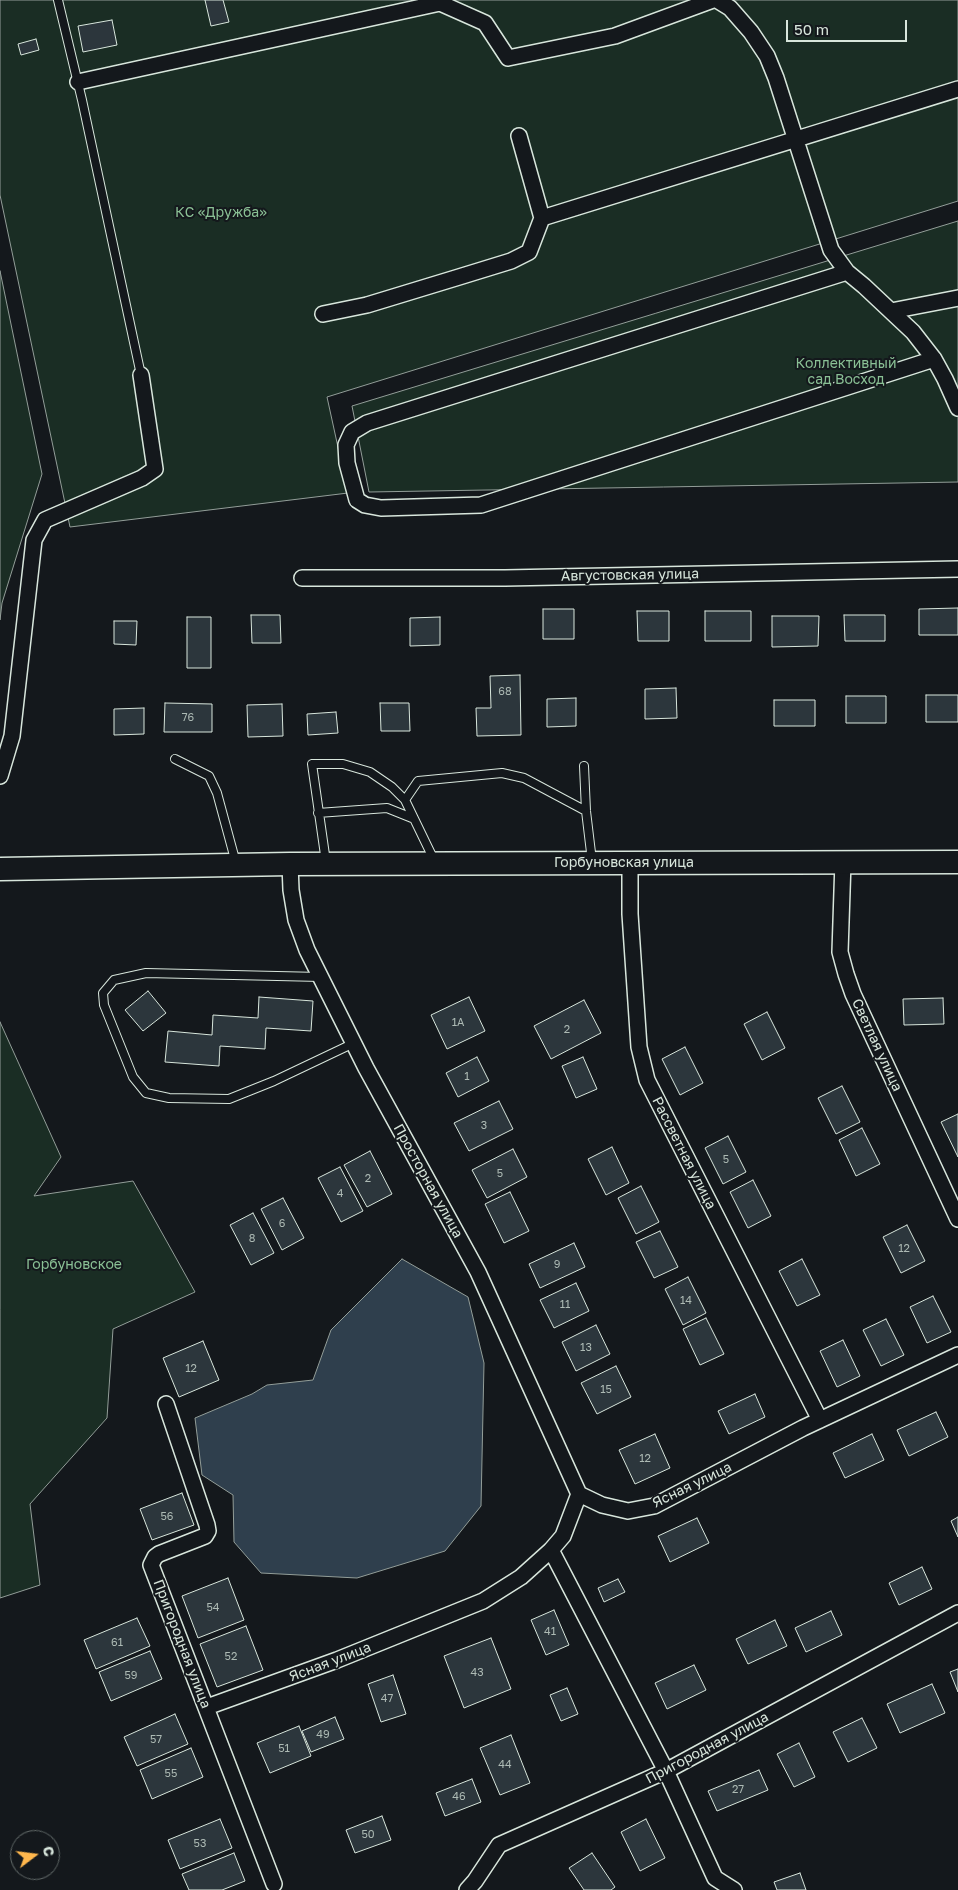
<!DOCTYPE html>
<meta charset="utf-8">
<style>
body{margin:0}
#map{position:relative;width:958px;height:1890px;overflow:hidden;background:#14181c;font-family:"Golos Text",sans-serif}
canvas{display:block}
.north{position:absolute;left:10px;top:1830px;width:50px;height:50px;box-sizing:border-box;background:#14181c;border:1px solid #626a69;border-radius:50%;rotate:75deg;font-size:14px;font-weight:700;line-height:20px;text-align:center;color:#d8e6dc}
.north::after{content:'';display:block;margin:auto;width:18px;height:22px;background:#ffb74d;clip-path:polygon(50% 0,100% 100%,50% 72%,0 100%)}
.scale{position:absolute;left:786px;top:20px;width:121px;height:22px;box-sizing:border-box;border:2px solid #d8e6dc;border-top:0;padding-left:6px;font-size:15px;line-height:18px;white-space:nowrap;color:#d8e6dc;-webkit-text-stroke:4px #14181c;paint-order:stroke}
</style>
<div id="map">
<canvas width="958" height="1890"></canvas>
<div class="north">С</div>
<div class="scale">50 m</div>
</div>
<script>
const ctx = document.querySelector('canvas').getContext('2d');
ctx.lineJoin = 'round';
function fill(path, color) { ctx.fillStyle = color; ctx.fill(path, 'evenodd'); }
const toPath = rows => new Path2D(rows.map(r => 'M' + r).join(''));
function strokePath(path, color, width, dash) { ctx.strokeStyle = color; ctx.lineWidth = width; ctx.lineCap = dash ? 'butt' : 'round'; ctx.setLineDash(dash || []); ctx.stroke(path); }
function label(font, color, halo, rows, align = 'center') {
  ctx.font = font + ' "Golos Text",sans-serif'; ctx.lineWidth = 4; ctx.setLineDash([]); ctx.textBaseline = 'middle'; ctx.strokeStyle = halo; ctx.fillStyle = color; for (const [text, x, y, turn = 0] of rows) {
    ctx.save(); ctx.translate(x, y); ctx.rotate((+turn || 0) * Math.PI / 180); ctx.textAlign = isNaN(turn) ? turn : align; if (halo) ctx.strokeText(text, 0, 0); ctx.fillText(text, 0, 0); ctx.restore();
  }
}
const green = toPath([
 [0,0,958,0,958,201,327,397,348,493,70,527,0,195,0,0],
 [958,221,958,482,369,492,352,406,958,221],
 [0,271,42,474,2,603,0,620,0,271],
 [0,1022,61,1157,34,1196,133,1181,195,1292,113,1329,107,1418,30,1504,40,1585,0,1598,0,1022]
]);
const water = toPath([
 [402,1259,468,1297,484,1363,481,1506,445,1551,357,1578,261,1573,234,1542,233,1495,202,1475,195,1418,252,1394,267,1385,313,1380,331,1330,402,1259]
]);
const building = toPath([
 [205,0,223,0,229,22,211,26,205,0],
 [112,20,117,45,83,52,78,26,112,20],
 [36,39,39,50,21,55,18,44,36,39],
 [958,608,958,635,919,635,919,609,958,608],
 [543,609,574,609,574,639,543,639,543,609],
 [637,611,669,611,669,641,638,641,637,611],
 [705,611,751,611,751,641,705,641,705,611],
 [251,615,280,615,281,643,252,643,251,615],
 [844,615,885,615,885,641,845,641,844,615],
 [772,616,819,616,818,646,772,647,772,616],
 [187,617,211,617,211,668,187,668,187,617],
 [440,617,440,645,410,646,410,618,440,617],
 [114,621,137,621,136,645,114,644,114,621],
 [520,675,521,735,477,736,476,708,491,708,490,676,520,675],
 [676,688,677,718,645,719,645,689,676,688],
 [926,695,958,695,958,722,926,722,926,695],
 [846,696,886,696,886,723,846,723,846,696],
 [576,698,576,726,547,727,547,699,576,698],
 [774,700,815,700,815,726,774,726,774,700],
 [165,703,212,704,212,732,164,732,165,703],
 [380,703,409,703,410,731,381,731,380,703],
 [282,704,283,736,248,737,247,705,282,704],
 [144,708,144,734,114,735,114,709,144,708],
 [336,712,338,733,308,735,307,714,336,712],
 [148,991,166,1013,143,1031,125,1010,148,991],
 [259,997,313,1001,311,1031,266,1028,265,1049,220,1046,219,1066,165,1062,168,1031,212,1035,213,1015,258,1018,259,997],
 [469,997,485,1031,447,1049,431,1015,469,997],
 [943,998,944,1024,904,1025,903,999,943,998],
 [584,1000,601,1033,551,1059,534,1026,584,1000],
 [767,1012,785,1048,762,1060,744,1024,767,1012],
 [685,1047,703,1083,680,1095,662,1059,685,1047],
 [477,1057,489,1081,458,1097,446,1073,477,1057],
 [583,1057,597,1089,576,1098,562,1066,583,1057],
 [842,1086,860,1122,836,1134,818,1098,842,1086],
 [499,1101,513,1129,469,1151,454,1123,499,1101],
 [958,1114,958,1157,941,1122,958,1114],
 [862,1128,880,1164,856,1176,839,1140,862,1128],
 [728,1136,746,1172,723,1184,705,1148,728,1136],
 [612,1147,629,1183,606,1195,588,1159,612,1147],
 [513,1149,527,1177,487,1198,472,1170,513,1149],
 [370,1151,392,1194,367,1207,344,1165,370,1151],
 [340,1167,363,1211,341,1222,318,1178,340,1167],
 [753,1180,771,1216,748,1228,730,1192,753,1180],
 [641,1186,659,1222,636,1234,618,1198,641,1186],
 [510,1192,529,1231,504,1243,485,1204,510,1192],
 [283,1198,304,1238,282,1250,261,1209,283,1198],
 [253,1213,274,1253,251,1265,230,1225,253,1213],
 [907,1225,925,1261,901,1273,883,1237,907,1225],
 [660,1231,678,1267,654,1278,636,1242,660,1231],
 [574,1243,585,1267,540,1288,529,1264,574,1243],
 [802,1259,820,1295,797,1306,779,1271,802,1259],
 [688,1277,706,1313,683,1325,665,1289,688,1277],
 [576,1283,589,1311,554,1328,540,1300,576,1283],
 [933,1296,951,1332,927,1343,910,1307,933,1296],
 [706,1318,724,1354,700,1365,683,1329,706,1318],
 [886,1319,904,1355,881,1366,863,1330,886,1319],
 [596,1325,610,1354,576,1371,562,1342,596,1325],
 [843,1340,860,1376,837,1387,820,1351,843,1340],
 [203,1341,219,1380,179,1397,163,1358,203,1341],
 [616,1366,631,1397,597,1414,581,1383,616,1366],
 [755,1394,765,1417,729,1434,718,1411,755,1394],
 [936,1412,948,1437,909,1456,897,1430,936,1412],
 [655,1434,670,1468,635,1484,619,1450,655,1434],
 [872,1434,884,1460,845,1478,833,1453,872,1434],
 [182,1493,194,1525,152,1540,140,1509,182,1493],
 [958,1517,958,1537,951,1521,958,1517],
 [697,1518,709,1543,670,1562,658,1536,697,1518],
 [922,1567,932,1589,899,1605,889,1583,922,1567],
 [228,1578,244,1620,198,1638,182,1596,228,1578],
 [618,1579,625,1592,604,1602,598,1588,618,1579],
 [554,1610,569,1645,546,1655,531,1620,554,1610],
 [831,1611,842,1635,806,1652,795,1628,831,1611],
 [137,1618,150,1646,96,1669,84,1640,137,1618],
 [775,1620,787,1646,748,1664,736,1639,775,1620],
 [246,1626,263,1670,217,1687,200,1644,246,1626],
 [491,1638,511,1689,464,1708,444,1656,491,1638],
 [150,1651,162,1679,111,1701,99,1672,150,1651],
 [694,1665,706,1690,667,1709,655,1683,694,1665],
 [958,1669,958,1692,950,1672,958,1669],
 [393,1675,406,1714,381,1722,368,1684,393,1675],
 [932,1684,945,1713,900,1733,887,1704,932,1684],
 [567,1688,578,1714,561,1721,550,1695,567,1688],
 [175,1714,188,1744,137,1766,124,1737,175,1714],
 [335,1717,344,1739,311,1752,302,1731,335,1717],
 [862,1718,877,1748,848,1762,833,1732,862,1718],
 [299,1726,311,1756,270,1773,257,1743,299,1726],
 [511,1735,530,1783,500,1795,480,1748,511,1735],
 [799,1743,815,1777,794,1787,777,1754,799,1743],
 [191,1748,203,1777,152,1799,140,1770,191,1748],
 [759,1770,768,1790,717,1811,708,1791,759,1770],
 [472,1779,481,1802,445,1816,436,1793,472,1779],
 [382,1816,391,1840,355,1853,346,1830,382,1816],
 [220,1819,232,1848,180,1869,168,1840,220,1819],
 [646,1819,665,1858,640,1871,621,1832,646,1819],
 [234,1853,245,1881,222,1890,189,1890,182,1874,234,1853],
 [592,1853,615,1887,611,1890,584,1890,569,1868,592,1853],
 [800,1873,806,1890,777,1890,774,1882,800,1873]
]);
const lane = toPath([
 [58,0,82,100,141,375],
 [175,759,209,776,217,793,236,863],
 [584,766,586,811,592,861],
 [405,800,418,781,502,773,524,778,586,811],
 [318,813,387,808,412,818],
 [326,862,312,764,343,764,370,772,392,787,405,800,435,862],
 [321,977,146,973,114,980,103,993,104,1005,133,1077,146,1093,169,1098,229,1099,274,1081,354,1043]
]);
const street = toPath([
 [717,0,730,8,751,32,767,56,776,78,831,250,847,272,864,286,913,332,934,359,945,379,958,408],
 [78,82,440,3,485,23,508,58,615,36,713,0],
 [542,218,958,89],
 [847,272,367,423,352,432,346,445,347,463,357,500,365,505,381,508,481,505,934,359],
 [891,311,958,298],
 [323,314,367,305,459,277,511,261,529,252,542,218,519,136],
 [302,578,505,578,958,569],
 [0,776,12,736,34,540,45,520,142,478,155,469,141,375],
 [843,861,840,952,846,974,853,994,958,1219],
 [630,863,630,914,639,1047,647,1080,820,1420],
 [290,864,291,890,296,920,307,950,366,1068,478,1272,579,1494],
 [166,1404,207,1525,208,1531,205,1536,159,1554,155,1557,151,1565,274,1884],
 [551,1550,666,1771,715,1878,734,1890],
 [207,1707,337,1660,483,1601,521,1577,551,1550,563,1536,579,1494,602,1505,628,1511,654,1506,803,1428,958,1355],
 [467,1890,475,1881,499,1845,666,1771,958,1613]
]);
const primary = toPath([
 [0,869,290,864,958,862]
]);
const numberNames = [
 ["68",505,692],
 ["76",188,718],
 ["1А",458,1023],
 ["2",567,1030],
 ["1",467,1077],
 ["3",484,1126],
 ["5",726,1160],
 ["5",500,1174],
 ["2",368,1179],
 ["4",340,1194],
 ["6",282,1224],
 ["8",252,1239],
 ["12",904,1249],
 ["9",557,1265],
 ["14",686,1301],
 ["11",565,1305],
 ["13",586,1348],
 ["12",191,1369],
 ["15",606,1390],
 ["12",645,1459],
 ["56",167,1517],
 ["54",213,1608],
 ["41",550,1632],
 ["61",117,1643],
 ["52",231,1657],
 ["43",477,1673],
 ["59",131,1676],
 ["47",387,1699],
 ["49",323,1735],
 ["57",156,1740],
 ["51",284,1749],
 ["44",505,1765],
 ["55",171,1774],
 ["27",738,1790],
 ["46",459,1797],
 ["50",368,1835],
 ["53",200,1844]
];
const parkNames = [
 ["КС «Дружба»",221,213],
 ["Коллективный",846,364],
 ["сад Восход",846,380],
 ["Горбуновское",74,1265]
];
const streetNames = [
 ["Августовская улица",630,575,-1],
 ["Горбуновская улица",624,863],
 ["Светлая улица",877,1045,65],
 ["Рассветная улица",684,1153,63],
 ["Просторная улица",428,1181,61],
 ["Ясная улица",692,1485,-26],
 ["Пригородная улица",182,1644,69],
 ["Ясная улица",330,1662,-21],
 ["Пригородная улица",707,1748,-28]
];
fill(green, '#1a2d24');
strokePath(green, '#939e99', 1);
fill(water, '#2f3f4d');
strokePath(water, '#939e99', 1);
fill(building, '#2c363c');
strokePath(building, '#d8e6dc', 1);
strokePath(lane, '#d8e6dc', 10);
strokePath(street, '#d8e6dc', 18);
strokePath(primary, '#d8e6dc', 25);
strokePath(lane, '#14181c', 8);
strokePath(street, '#14181c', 15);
strokePath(primary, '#14181c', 22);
label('11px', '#adbab4', null, numberNames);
label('14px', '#8ac095', '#14181c', parkNames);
label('14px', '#d8e6dc', '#14181c', streetNames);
</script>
